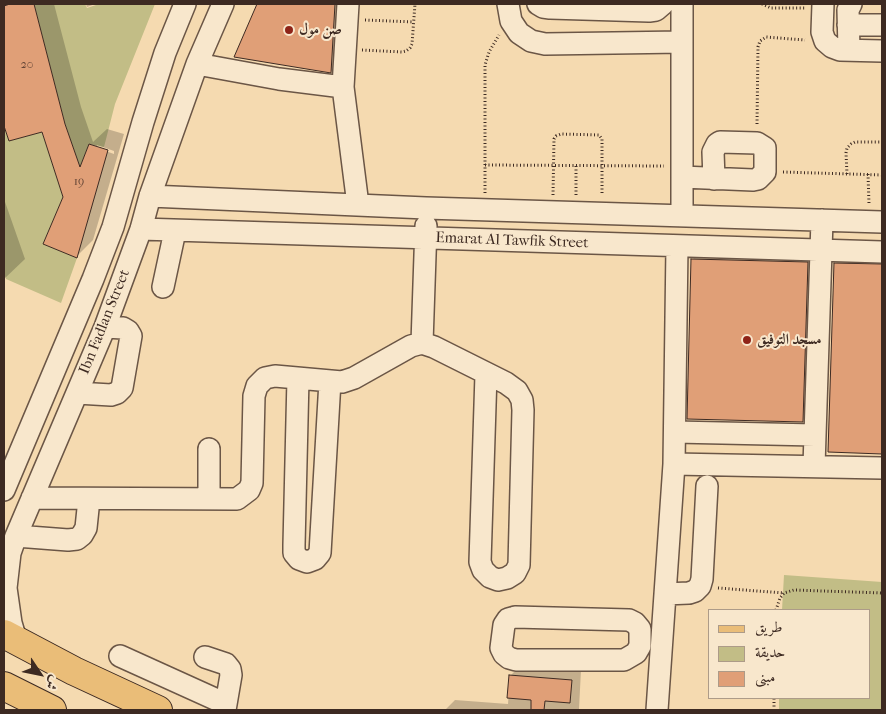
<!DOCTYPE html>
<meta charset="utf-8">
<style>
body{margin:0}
#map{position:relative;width:886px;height:714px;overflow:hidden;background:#f5dab0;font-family:"IM FELL French Canon",Amiri,serif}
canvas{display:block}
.frame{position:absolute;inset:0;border:5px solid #3d2a22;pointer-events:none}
.legend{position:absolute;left:708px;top:609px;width:162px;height:90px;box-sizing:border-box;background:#f8e7cc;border:1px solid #ad9b88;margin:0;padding:6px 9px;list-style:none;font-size:15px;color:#3d2a22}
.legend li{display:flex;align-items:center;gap:10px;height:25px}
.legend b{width:25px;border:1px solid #ad9b88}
.north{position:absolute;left:15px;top:649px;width:50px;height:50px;-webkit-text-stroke:4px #f8e7cc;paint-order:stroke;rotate:124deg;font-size:14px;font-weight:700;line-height:20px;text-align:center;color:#3d2a22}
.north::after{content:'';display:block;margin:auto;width:18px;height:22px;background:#3d2a22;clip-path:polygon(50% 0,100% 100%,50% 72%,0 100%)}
</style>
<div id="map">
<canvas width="886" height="714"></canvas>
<div class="frame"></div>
<ul class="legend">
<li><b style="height:6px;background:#eabd78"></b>طريق</li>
<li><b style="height:14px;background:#c2bd86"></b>حديقة</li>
<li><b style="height:14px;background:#e09f77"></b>مبنى</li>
</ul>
<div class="north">ش</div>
</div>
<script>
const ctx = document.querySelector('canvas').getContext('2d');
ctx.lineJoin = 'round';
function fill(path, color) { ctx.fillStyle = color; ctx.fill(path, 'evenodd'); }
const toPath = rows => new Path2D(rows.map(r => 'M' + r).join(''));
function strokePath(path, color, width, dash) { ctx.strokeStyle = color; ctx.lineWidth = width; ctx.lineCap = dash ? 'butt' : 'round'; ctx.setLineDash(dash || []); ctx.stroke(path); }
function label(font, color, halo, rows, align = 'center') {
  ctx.font = font + ' "IM FELL French Canon",Amiri,serif'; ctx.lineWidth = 4; ctx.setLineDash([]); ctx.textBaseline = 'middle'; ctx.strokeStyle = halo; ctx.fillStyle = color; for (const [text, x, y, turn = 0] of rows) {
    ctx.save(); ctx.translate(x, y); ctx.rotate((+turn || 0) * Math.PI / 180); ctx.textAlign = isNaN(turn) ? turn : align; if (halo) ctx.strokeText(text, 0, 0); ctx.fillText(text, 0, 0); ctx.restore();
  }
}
const green = toPath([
 [34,4,85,4,87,8,99,4,155,4,115,104,104,147,89,144,80,167,65,124],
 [4,126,9,141,42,132,63,197,43,244,77,258,61,303,6,279,4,273],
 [784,575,882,582,882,710,779,710,779,698,870,698,870,610,782,610]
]);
const shadow = toPath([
 [4,4,54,4,81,107,93,142,107,129,124,134,93,240,77,256,65,197,43,131,10,140,4,122],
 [97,145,114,151,114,154,97,148],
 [86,4,95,4,87,7],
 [259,4,342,4,338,64,331,72,236,56],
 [4,199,25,259,4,279],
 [703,249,818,252,813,410,802,421,693,259],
 [846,253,882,254,882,453,829,451,835,264],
 [521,665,581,670,579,709,597,710,445,710,455,700,508,704,510,676]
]);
const building = toPath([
 [10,4,34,4,65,124,80,167,89,144,108,150,77,258,43,244,63,197,42,132,9,141,4,126,4,6,10,4],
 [257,4,335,4,331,73,234,57,257,4],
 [691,259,808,262,803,422,687,419,691,259],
 [834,263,882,264,882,454,828,452,834,263],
 [509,675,572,680,570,703,545,701,544,710,531,710,531,700,507,698,509,675]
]);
const path = toPath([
 [762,4,771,8,805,8],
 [365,20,414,22],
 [362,50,402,52,406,51,410,48,412,44,415,4],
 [757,124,758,47,760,41,766,37,805,40],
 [485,165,664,166],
 [783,172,882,175],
 [847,174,846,153,847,148,851,144,855,142,882,142],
 [868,174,869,204],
 [485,193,485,65,489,52,499,35],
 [553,195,554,139,556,136,561,134,599,135,602,139,602,195],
 [576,195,576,166],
 [718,588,784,593],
 [776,610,780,598,784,593,794,590,882,593],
 [774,710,774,698]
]);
const minor = toPath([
 [348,4,343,87,358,205],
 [508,4,511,21,519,33,531,41,545,44,682,42],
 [538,4,543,7,550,8,649,11,656,10,663,4],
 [682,4,682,216],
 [823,4,822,32,825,41,832,47,840,50,882,51],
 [848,25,882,25],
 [849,50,848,10,851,4],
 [197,64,279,79,343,87],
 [682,177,753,180,758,179,765,172,765,148,757,143,720,142,717,144,713,152,714,179],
 [150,196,426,208,882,222],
 [141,229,882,252],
 [163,287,175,231],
 [422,343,426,226],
 [298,378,294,545,294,553,299,559,307,562,315,559,320,553,330,381],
 [77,393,111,395,117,393,122,388,131,336,128,331,123,328,105,327],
 [675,432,815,435],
 [674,464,882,468],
 [814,466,822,220],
 [4,490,93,279,113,227,143,122,165,53,185,4],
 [32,498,237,499,249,490,252,483,254,396,257,386,265,378,275,376,342,382,354,378,411,346,422,343,434,347,506,383,517,391,522,400,523,410,519,565,515,573,507,578,498,580,490,577,483,570,480,562,486,374],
 [209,499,209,449],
 [16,536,68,540,77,539,82,535,86,528,89,499],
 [665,594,689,593,695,591,700,586,702,579,707,486],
 [515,617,629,620,635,623,640,629,640,646,636,653,624,660,516,660,509,658,504,654,501,648,504,625,508,619,515,617],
 [16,640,11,623,6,588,10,553,16,536,105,327,141,229,150,196,197,64,223,4],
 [120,656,226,704],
 [205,657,226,664,230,669,231,675,225,710],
 [657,710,674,464,677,246]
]);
const major = toPath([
 [4,634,74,671,158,710],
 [4,686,52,710]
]);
const markers = [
 [289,30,5,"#8f2418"],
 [747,340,5,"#8f2418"]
];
const numberNames = [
 ["20",27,65],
 ["19",79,182]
];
const poiNames = [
 ["صن مول",299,30],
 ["مسجد التوفيق",757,340]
];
const streetNames = [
 ["Emarat Al Tawfik Street",512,241,2],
 ["Ibn Fadlan Street",105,322,-68]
];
fill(green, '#c2bd86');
fill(shadow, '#0003');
fill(building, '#e09f77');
strokePath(building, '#3d2a22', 1);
strokePath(minor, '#6b5646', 24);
strokePath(major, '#3d2a22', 30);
strokePath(path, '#3d2a22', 3, [1, 2.5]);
strokePath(minor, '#f8e7cc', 21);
strokePath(major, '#eabd78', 28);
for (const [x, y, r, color] of markers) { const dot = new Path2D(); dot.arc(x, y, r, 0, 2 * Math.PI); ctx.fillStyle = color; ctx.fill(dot); strokePath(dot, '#f8e7cc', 2); }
label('12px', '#664737', null, numberNames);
label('bold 15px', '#3d2a22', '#f8e7cc', poiNames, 'left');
label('15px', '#3d2a22', '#f8e7cc', streetNames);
</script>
